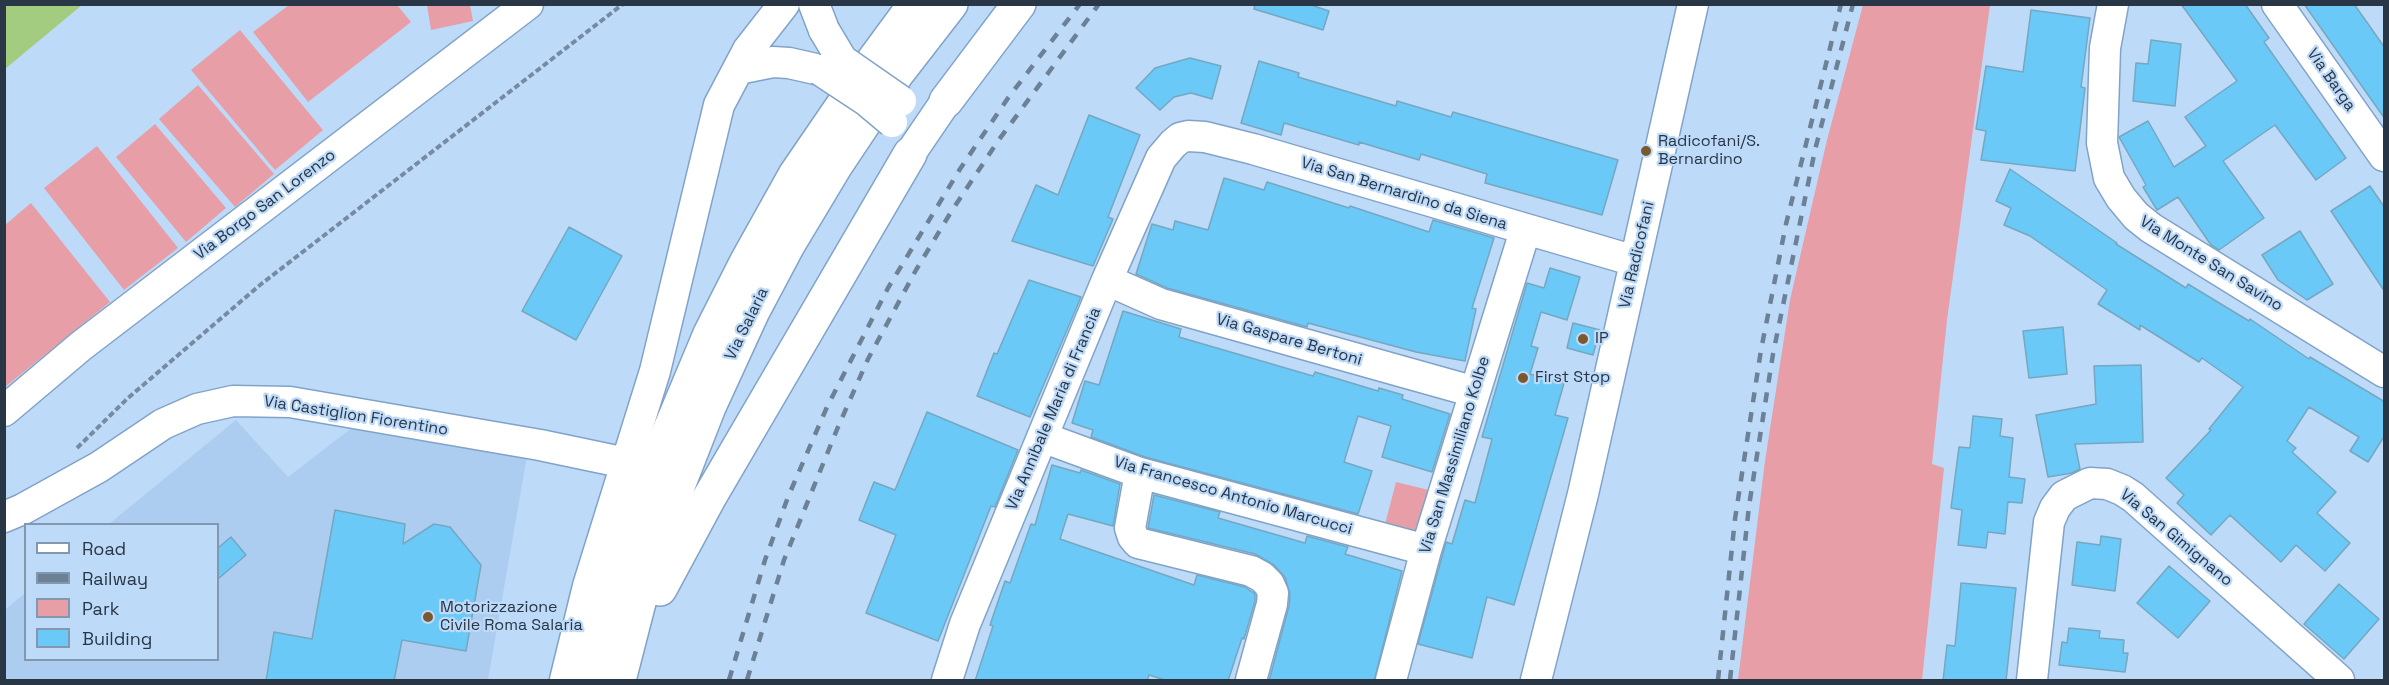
<!DOCTYPE html>
<style>
body{margin:0}
#map{position:relative;width:2389px;height:685px;overflow:hidden;background:#bedaf9;font-family:"Space Grotesk",sans-serif}
canvas{display:block}
.frame{position:absolute;inset:0;border:6px solid #283645;pointer-events:none}
.legend{position:absolute;left:24px;top:523px;width:195px;height:138px;box-sizing:border-box;background:#bedaf9;border:2px solid #8298b1;margin:0;padding:8px 10px;list-style:none;font-size:18px;color:#283645}
.legend li{display:flex;align-items:center;gap:12px;height:30px}
.legend b{width:30px;border:2px solid #8298b1}
</style>
<div id="map">
<canvas width="2389" height="685"></canvas>
<div class="frame"></div>
<ul class="legend">
<li><b style="height:8px;background:#fff"></b>Road</li>
<li><b style="height:8px;background:#6c8096"></b>Railway</li>
<li><b style="height:16px;background:#e79ea7"></b>Park</li>
<li><b style="height:16px;background:#6ac9f6"></b>Building</li>
</ul>
</div>
<script>
const ctx = document.querySelector('canvas').getContext('2d');
ctx.lineJoin = 'round';
function fill(path, color) { ctx.fillStyle = color; ctx.fill(path, 'evenodd'); }
const toPath = rows => new Path2D(rows.map(r => 'M' + r).join(''));
function strokePath(path, color, width, dash) { ctx.strokeStyle = color; ctx.lineWidth = width; ctx.lineCap = dash ? 'butt' : 'round'; ctx.setLineDash(dash || []); ctx.stroke(path); }
function label(font, color, halo, rows, align = 'center') {
  ctx.font = font + ' "Space Grotesk",sans-serif'; ctx.lineWidth = 4.5; ctx.setLineDash([]); ctx.textBaseline = 'middle'; ctx.strokeStyle = halo; ctx.fillStyle = color; for (const [text, x, y, turn = 0] of rows) {
    ctx.save(); ctx.translate(x, y); ctx.rotate((+turn || 0) * Math.PI / 180); ctx.textAlign = isNaN(turn) ? turn : align; if (halo) ctx.strokeText(text, 0, 0); ctx.fillText(text, 0, 0); ctx.restore();
  }
}
const built = toPath([
 [236,420,288,477,353,427,527,456,488,680,5,680,5,610,25,593,26,660,218,660,218,524,109,524]
]);
const green = toPath([
 [289,5,397,5,411,22,308,102,253,32],
 [427,5,470,5,473,21,431,30],
 [1863,5,1990,5,1947,320,1932,464,1944,468,1922,680,1738,680,1765,461,1790,300,1827,140],
 [240,30,323,130,275,170,191,70],
 [198,85,274,174,235,207,159,119],
 [155,124,226,208,186,242,116,157],
 [97,146,178,248,124,290,44,188],
 [31,203,110,302,5,387,5,225],
 [1396,482,1433,491,1419,542,1383,532]
]);
const water = toPath([
 [5,4,82,4,82,5,5,69]
]);
const building = toPath([
 [1255,4,1308,4,1329,11,1323,30,1254,9,1255,4],
 [2181,4,2245,4,2269,38,2264,42,2346,158,2316,180,2275,125,2223,161,2264,218,2219,250,2211,245,2178,197,2157,210,2143,187,2146,185,2119,137,2148,121,2174,167,2206,146,2185,117,2237,81,2181,4],
 [2304,4,2354,4,2385,48,2385,119,2304,4],
 [2031,10,2090,18,2081,87,2085,88,2075,171,1981,160,1986,131,1976,129,1986,66,2023,72,2031,10],
 [2151,40,2181,44,2175,106,2133,101,2136,63,2148,64,2151,40],
 [1190,58,1221,66,1212,99,1191,93,1174,97,1160,110,1136,88,1155,68,1190,58],
 [1259,61,1299,73,1298,77,1396,106,1397,101,1451,117,1453,112,1618,160,1602,215,1485,183,1487,174,1421,154,1419,160,1359,142,1359,145,1284,123,1281,135,1241,123,1259,61],
 [1089,115,1140,135,1108,217,1113,219,1093,266,1012,241,1036,185,1058,195,1089,115],
 [2010,169,2117,243,2116,244,2186,288,2188,284,2249,321,2250,319,2309,359,2310,357,2385,402,2385,435,2368,462,2350,451,2359,437,2309,407,2287,441,2296,448,2292,452,2336,492,2317,513,2350,543,2325,571,2296,545,2281,562,2230,515,2211,535,2177,503,2184,495,2166,478,2211,430,2209,429,2243,387,2202,358,2199,362,2140,325,2140,330,2098,304,2107,290,2030,236,2004,225,2011,208,1996,201,2010,169],
 [1224,178,1264,190,1267,182,1349,208,1350,206,1429,232,1433,220,1494,238,1472,308,1476,309,1465,361,1416,352,1308,323,1307,327,1167,288,1136,274,1152,224,1173,230,1175,221,1208,230,1224,178],
 [2370,186,2385,208,2385,292,2331,211,2370,186],
 [569,227,622,256,576,340,522,311,569,227],
 [2300,231,2333,284,2307,300,2278,280,2262,255,2300,231],
 [1550,268,1580,277,1567,320,1541,312,1531,346,1538,348,1530,374,1564,383,1555,415,1568,418,1514,605,1487,597,1472,658,1418,644,1446,542,1452,544,1465,500,1475,503,1492,439,1482,437,1527,283,1544,288,1550,268],
 [1029,280,1081,297,1030,417,977,396,994,353,997,354,1029,280],
 [1123,311,1181,329,1179,337,1313,376,1315,372,1378,391,1379,388,1403,395,1402,399,1450,414,1432,472,1382,457,1391,426,1358,416,1344,462,1372,471,1358,514,1145,457,1091,437,1093,430,1072,423,1085,381,1099,385,1123,311],
 [1573,323,1600,330,1593,355,1567,348,1573,323],
 [2063,327,2067,374,2029,378,2023,331,2063,327],
 [2141,365,2143,442,2075,444,2080,469,2072,473,2048,477,2036,415,2096,404,2094,366,2141,365],
 [927,412,1018,450,995,507,991,506,938,641,866,613,896,535,859,520,874,482,895,490,927,412],
 [1973,416,2002,419,2000,436,2013,438,2009,477,2025,479,2022,503,2008,502,2005,534,1988,532,1986,548,1958,545,1962,510,1951,508,1959,447,1970,448,1973,416],
 [1052,465,1080,473,1081,470,1120,484,1113,526,1068,514,1060,539,1194,585,1197,575,1245,587,1255,594,1255,601,1244,639,1242,638,1228,681,1168,681,1149,675,1147,681,975,681,993,626,990,625,1005,581,1010,583,1031,524,1035,525,1052,465],
 [1154,495,1220,512,1218,518,1305,543,1307,536,1348,547,1345,554,1402,571,1374,681,1269,681,1289,606,1290,594,1285,577,1274,565,1255,554,1148,528,1154,495],
 [335,510,405,524,403,544,434,524,450,527,481,565,466,651,402,640,394,681,266,681,274,632,312,639,335,510],
 [2101,536,2121,539,2115,591,2072,585,2077,542,2100,545,2101,536],
 [231,537,246,555,218,579,218,548,231,537],
 [2169,566,2210,601,2178,638,2137,603,2169,566],
 [1961,583,2016,588,2006,681,1943,681,1947,645,1955,646,1961,583],
 [2339,584,2379,619,2344,659,2304,624,2339,584],
 [2069,628,2100,631,2099,638,2124,640,2123,653,2128,653,2125,672,2059,665,2062,642,2067,643,2069,628]
]);
const path = toPath([
 [77,448,128,398,260,285,623,4]
]);
const minor = toPath([
 [814,4,824,30],
 [2113,4,2105,48,2102,143,2109,178,2121,198,2136,216,2151,228,2384,372],
 [2277,4,2384,156],
 [738,69,773,62,789,63,820,70],
 [910,154,946,101],
 [1107,280,1161,304,1475,392],
 [4,411,81,346,528,4],
 [1042,437,1140,473,1426,550],
 [1140,473,1130,528,1133,537,1138,543,1251,571,1262,577,1269,584,1273,593,1272,604,1251,680],
 [4,517,23,509,99,467,163,424,197,409,233,401,290,402,540,445,626,463],
 [565,680,588,586,655,371,719,105,748,50,784,4],
 [947,680,965,624,1107,280,1161,158,1173,144,1180,138,1188,136,1205,137,1253,149,1635,261],
 [1391,680,1426,550,1525,231],
 [1536,680,1583,494,1693,4],
 [2032,680,2049,522,2055,508,2064,496,2090,483,2107,484,2122,490,2133,497,2339,680]
]);
const major = toPath([
 [946,101,1019,4],
 [660,589,709,498,910,154],
 [589,680,605,615,630,534,655,465,710,334,747,261,795,175,873,61,915,4],
 [619,680,644,583,673,499,709,407,753,311,788,245,836,165,896,75,951,4]
]);
const rail = toPath([
 [729,680,765,560,788,497,827,407,888,288,960,169,1008,98,1080,4],
 [747,680,784,560,838,427,868,359,916,270,951,212,998,141,1099,4],
 [1718,680,1735,519,1761,350,1786,224,1841,4],
 [1730,680,1749,506,1773,354,1815,150,1853,4]
]);
const minorBridge = toPath([
 [824,30,842,60,901,101],
 [820,70,867,101,892,122]
]);
const markers = [
 [1646,151,6,"#7a5930"],
 [1583,339,6,"#7a5930"],
 [1523,378,6,"#7a5930"],
 [428,617,6,"#7a5930"]
];
const streetNames = [
 ["Via Barga",2331,80,55],
 ["Via San Bernardino da Siena",1404,194,17],
 ["Via Borgo San Lorenzo",265,205,-37],
 ["Via Radicofani",1637,255,-77],
 ["Via Monte San Savino",2211,264,32],
 ["Via Salaria",747,324,-64],
 ["Via Gaspare Bertoni",1289,340,16],
 ["Via Annibale Maria di Francia",1054,409,-67],
 ["Via Castiglion Fiorentino",356,416,9],
 ["Via San Massimiliano Kolbe",1455,455,-73],
 ["Via Francesco Antonio Marcucci",1233,496,16],
 ["Via San Gimignano",2176,538,40]
];
const poiNames = [
 ["Radicofani/S.",1658,142],
 ["Bernardino",1658,160],
 ["IP",1595,339],
 ["First Stop",1535,378],
 ["Motorizzazione",440,608],
 ["Civile Roma Salaria",440,626]
];
fill(built, '#adcdf0');
fill(green, '#e79ea7');
fill(water, '#a4cc80');
fill(building, '#6ac9f6');
strokePath(building, '#75a7c1', 1.5);
strokePath(minor, '#81a3c8', 33);
strokePath(major, '#81a3c8', 36);
strokePath(path, '#768ba2', 4, [6, 3]);
strokePath(minor, '#fff', 30);
strokePath(major, '#fff', 33);
strokePath(rail, '#6c8096', 4.5, [10, 10]);
strokePath(minorBridge, '#81a3c8', 33, []);
strokePath(minorBridge, '#fff', 30);
for (const [x, y, r, color] of markers) { const dot = new Path2D(); dot.arc(x, y, r, 0, 2 * Math.PI); ctx.fillStyle = color; ctx.fill(dot); strokePath(dot, '#bedaf9', 2); }
label('16px', '#283645', '#bedaf9', streetNames);
label('16px', '#283645', '#bedaf9', poiNames, 'left');
</script>
